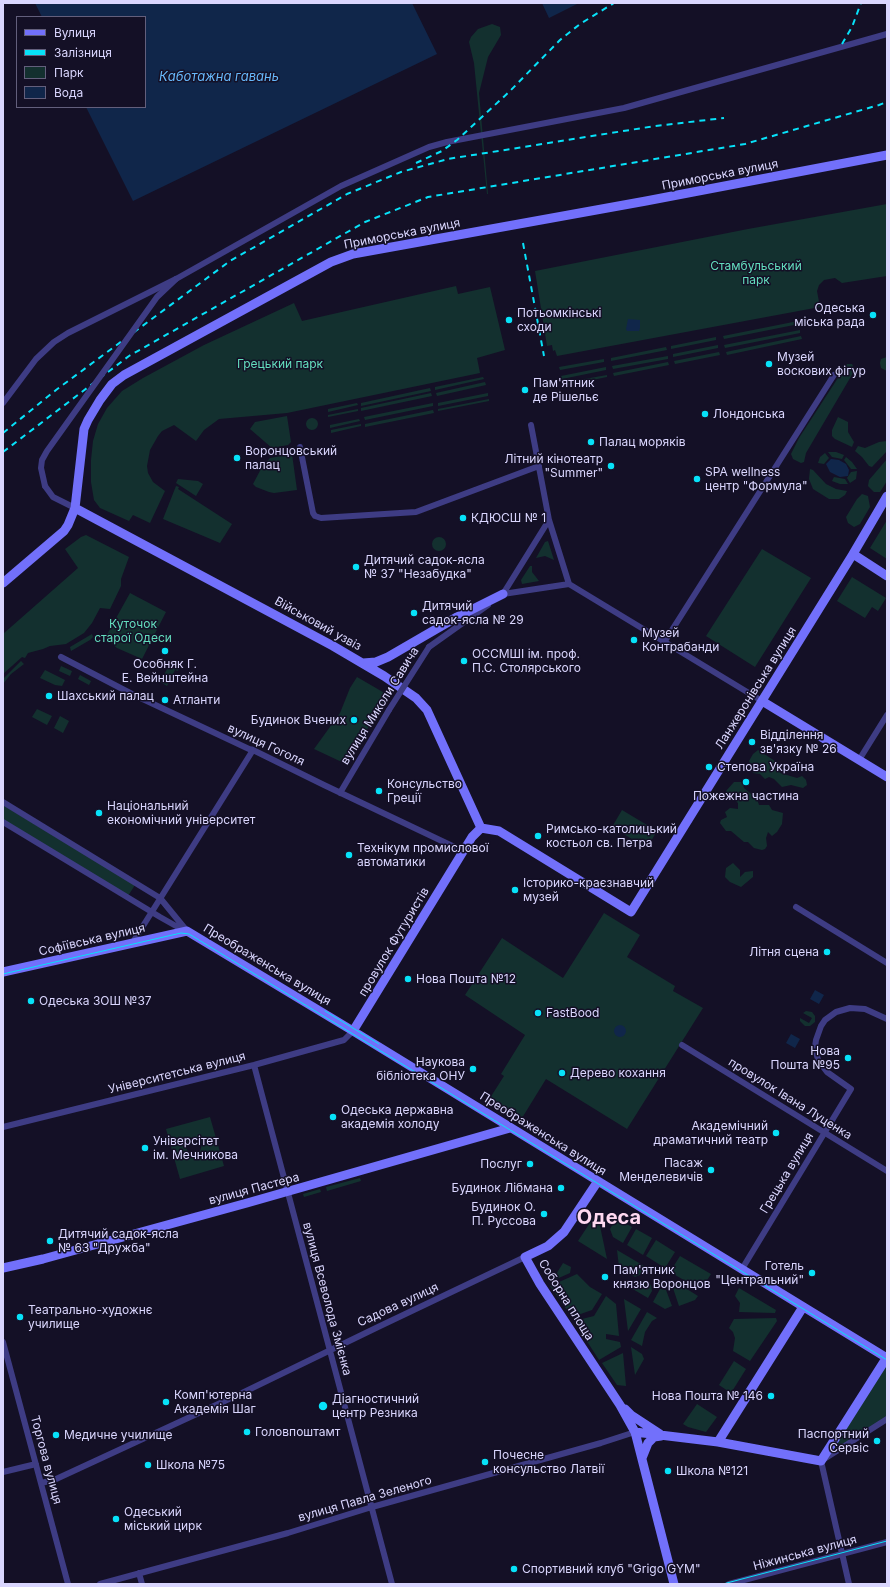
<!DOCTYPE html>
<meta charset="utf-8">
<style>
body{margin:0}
#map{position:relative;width:890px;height:1587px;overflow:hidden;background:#141026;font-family:Inter,sans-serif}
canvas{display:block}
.frame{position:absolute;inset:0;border:4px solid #dad6fe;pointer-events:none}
.legend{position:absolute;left:16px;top:16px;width:130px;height:92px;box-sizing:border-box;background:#141026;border:1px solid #635f7c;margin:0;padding:5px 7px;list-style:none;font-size:12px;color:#dad6fe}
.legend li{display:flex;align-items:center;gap:8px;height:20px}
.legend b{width:20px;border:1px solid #635f7c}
</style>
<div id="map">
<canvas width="890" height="1587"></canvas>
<div class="frame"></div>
<ul class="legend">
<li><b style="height:5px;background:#7270fb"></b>Вулиця</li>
<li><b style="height:5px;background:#07e2f9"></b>Залізниця</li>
<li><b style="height:11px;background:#13302f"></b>Парк</li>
<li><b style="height:11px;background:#10264a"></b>Вода</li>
</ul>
</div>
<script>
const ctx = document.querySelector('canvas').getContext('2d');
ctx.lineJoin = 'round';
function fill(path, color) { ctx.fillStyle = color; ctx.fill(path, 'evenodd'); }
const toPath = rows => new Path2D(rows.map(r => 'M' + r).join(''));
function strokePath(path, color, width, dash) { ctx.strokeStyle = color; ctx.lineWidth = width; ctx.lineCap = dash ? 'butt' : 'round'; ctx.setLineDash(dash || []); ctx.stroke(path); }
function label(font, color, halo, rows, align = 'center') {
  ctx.font = font + ' Inter,sans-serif'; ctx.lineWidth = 3; ctx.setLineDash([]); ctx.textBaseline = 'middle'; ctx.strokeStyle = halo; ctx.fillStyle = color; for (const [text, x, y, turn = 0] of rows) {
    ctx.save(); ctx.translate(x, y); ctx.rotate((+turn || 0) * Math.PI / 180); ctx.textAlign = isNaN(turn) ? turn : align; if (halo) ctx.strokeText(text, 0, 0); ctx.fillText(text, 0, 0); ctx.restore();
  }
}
const green = toPath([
 [492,24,500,27,501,35,488,57,479,93,488,194,487,194,474,63,469,42,471,37,478,29],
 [887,204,887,276,842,283,835,278,824,280,819,285,817,291,820,307,557,356,555,350,553,351,552,345,547,346,535,271,748,229],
 [456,286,458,294,490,287,505,350,477,358,480,373,287,413,219,419,204,430,196,441,174,425,162,431,158,436,150,450,147,466,148,473,153,482,165,491,150,523,133,515,129,521,100,508,94,500,91,482,91,460,93,441,98,424,107,408,122,391,143,378,204,345,294,303,302,321],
 [798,321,799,324,724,339,723,336],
 [800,330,800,333,725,348,724,345],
 [801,336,802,339,727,355,726,352],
 [716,337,716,340,671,349,671,346],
 [718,345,718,348,673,357,673,354],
 [666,347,667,350,611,361,611,358],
 [719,352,720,355,675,364,674,361],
 [668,356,668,359,613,369,612,366],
 [887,357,887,371,881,368,880,363,881,359],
 [604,359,604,362,560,370,559,367],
 [668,362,669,365,614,376,613,373],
 [847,364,852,364,854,368,853,373,806,453,804,462,801,463,793,459,791,454,799,438],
 [606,367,606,370,562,379,561,376],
 [607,375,607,377,563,386,562,383],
 [483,377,484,379,435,390,435,387],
 [485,382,486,385,437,396,436,393],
 [430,388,431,391,361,406,361,403],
 [431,393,432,396,361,411,361,408],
 [488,393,488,396,438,406,438,403],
 [489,399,489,401,438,411,438,409],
 [357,403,358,405,328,412,328,409],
 [433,403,433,406,365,420,364,417],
 [358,409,358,411,328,417,328,415],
 [433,410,434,413,365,427,365,424],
 [287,416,291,442,288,445,272,448,250,429,255,422],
 [838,417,848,422,848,432,854,442,852,447,835,439,832,436,832,430],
 '306 424a6 6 0 1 1 12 0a6 6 0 1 1-12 0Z',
 [359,419,360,421,330,428,330,425],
 [361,424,361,426,331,433,331,430],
 [887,441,887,451,872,467,869,466,862,457,855,451,858,446,865,448,879,442],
 [828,452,836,452,844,455,842,459,832,457],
 [825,453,829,458,824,464,818,463,820,457],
 [292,454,297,490,274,493,269,492,256,487,253,484,262,467,270,458],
 [846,457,852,462,857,469,851,469,844,460],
 [887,459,887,481,880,492,874,492,868,486,869,480],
 [810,469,813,470,826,484,836,489,847,491,845,495,839,499,829,499,813,489,809,479],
 [857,471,856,479,850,483,847,478,851,472],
 [834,477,845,479,848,484,840,484,832,481],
 [178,479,198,481,203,484,196,496,176,483],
 [176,486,179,487,178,489,232,524,220,543,163,519],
 [862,494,868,496,870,507,860,524,854,527,848,523,846,517,857,499],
 [887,520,887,559,870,548],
 [86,535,129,557,121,579,121,586,110,609,100,608,92,623,84,633,66,644,50,646,43,649,28,653,25,658,22,657,3,674,3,634,78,568,65,549,81,537],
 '432 544a7 7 0 1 1 14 0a7 7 0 1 1-14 0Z',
 [548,541,554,560,545,556,536,558,545,542],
 [762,549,811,578,755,667,706,636],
 [530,566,532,566,532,572,539,581,522,584,521,580],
 [852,577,886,598,878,611,872,607,865,618,837,601],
 [130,593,166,612,142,659,117,648,105,638],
 [92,634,93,637,90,640,71,651,70,647],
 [172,660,181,664,178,671,175,670,167,686,160,682],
 [21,661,24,664,11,674,3,684,3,679],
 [61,666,72,671,70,676,59,671],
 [45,670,65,680,62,686,55,685,40,678],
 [80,675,91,681,89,685,78,679],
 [357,677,388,695,346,764,314,749,340,713,350,688],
 [37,709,52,716,47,725,32,717],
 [60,716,69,721,63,733,54,728],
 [758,750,775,761,778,766,778,770,780,773,797,778,802,776,806,780,807,785,803,788,791,785,782,787,774,779,769,777,765,779,760,774,753,773,749,761,753,754],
 [734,782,742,782,744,788,757,799,759,805,769,805,772,810,783,813,782,824,777,832,772,836,768,832,766,838,767,846,765,849,762,850,754,848,748,842,744,842,731,831,726,831,720,823,721,820,727,817,725,812,730,808,738,809,738,803,735,800,731,801,727,797,726,791],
 [3,805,135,885,128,896,3,820],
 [622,810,657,831,647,848,612,827],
 [733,863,740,870,740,877,745,872,753,871,753,877,741,887,730,882,725,877,726,868],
 [604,913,640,935,627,957,675,986,673,991,703,1008,627,1129,546,1079,522,1118,490,1098,504,1076,501,1074,525,1035,465,995,502,938,563,978],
 [806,1011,812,1012,815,1016,815,1022,810,1026,805,1026,800,1021,800,1018,809,1023,812,1018,803,1013],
 [210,1117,224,1166,180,1179,166,1129],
 [191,1139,196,1139,202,1144,200,1151,196,1154,191,1154,187,1150,186,1145],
 [360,1178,361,1181,327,1191,326,1187],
 [320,1189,321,1192,304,1197,303,1194],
 [597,1212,607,1259,578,1241],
 [616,1218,632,1227,623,1243,613,1237,610,1229],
 [636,1229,652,1238,643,1255,627,1245],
 [656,1240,675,1252,665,1268,646,1256],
 [617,1250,651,1270,635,1277,619,1267],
 [680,1256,711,1274,701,1290,670,1272],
 [563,1263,571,1267,570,1273,552,1281],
 [577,1274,590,1287,602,1294,592,1310,572,1317,550,1286],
 [674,1281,698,1296,695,1300,679,1306,672,1285],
 [647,1282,651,1285,652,1291,648,1298,631,1288,634,1284],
 [739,1288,776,1310,775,1313,739,1312,740,1303,735,1296],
 [660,1289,666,1290,672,1306,665,1309,653,1302],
 [606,1296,616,1304,619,1336,606,1334,606,1339,620,1342,621,1347,599,1360,574,1321,594,1316],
 [624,1299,641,1309,628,1331],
 [647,1312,657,1318,652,1321,645,1332,642,1346,631,1340],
 [776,1318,777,1321,750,1361,733,1351,735,1338,733,1332,729,1328,734,1319],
 [631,1347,642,1354,644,1359,635,1375],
 [623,1353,626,1386,617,1385,602,1363],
 [887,1358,887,1419,821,1461],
 [734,1361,746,1369,731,1393,719,1385],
 [697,1404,717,1417,706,1432,688,1427,683,1424]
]);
const water = toPath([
 [35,3,412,3,437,54,133,201,86,107,145,107,145,17,42,17],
 [542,3,579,3,549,18],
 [628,319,640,320,640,328,639,331,627,331,626,329],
 [831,459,839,460,846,464,849,470,848,476,840,477,830,472,826,464],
 [815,990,824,995,819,1004,810,999],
 '614 1031a6 6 0 1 1 12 0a6 6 0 1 1-12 0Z',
 [791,1034,800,1039,795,1048,786,1043]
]);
const street = toPath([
 [3,403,36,359,54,342,68,333,176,279,341,186,429,147,447,142,624,108,887,34],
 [531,425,549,520],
 [300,447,313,513,315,516,321,518,416,512,539,466],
 [45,486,53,497,75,508],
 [569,584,762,701],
 [503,594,569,584],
 [501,596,503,594,549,520,569,584],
 [665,641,834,375],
 [429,647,488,605],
 [61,657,132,694,249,749,253,750,324,785,463,851],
 [859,760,887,715],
 [340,793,389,710],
 [3,802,160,898,187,931],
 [3,822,160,917,183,930],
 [796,907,887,963],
 [133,942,253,750],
 [682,1045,887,1171],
 [254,1065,392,1584],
 [3,1127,254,1065,344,1040,353,1031],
 [742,1269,851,1089,827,1072,818,1060,815,1047,816,1040,821,1026,825,1020,836,1012,850,1008,865,1009,887,1019],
 [3,1342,68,1584],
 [3,1472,36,1464],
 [41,1483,54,1480,242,1393,378,1327,525,1257],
 [139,1573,142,1584],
 [100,1584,288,1533,372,1507,601,1443,635,1432],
 [729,1584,887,1542],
 [849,1584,821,1461,887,1419]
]);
const secondary = toPath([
 [75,508,333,646,384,676,416,698,427,710,481,828],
 [853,554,887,576],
 [3,583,64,531,68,525,75,508,84,429,88,420,100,400,112,384,124,375,331,262,353,254,646,201,887,155],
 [363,663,376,662,388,657,457,617,503,594],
 [762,701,887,777],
 [481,828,499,831,631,912,853,554,887,496],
 [3,972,187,931,353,1031,887,1358],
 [353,1031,472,837,481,828],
 [598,1181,564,1232,548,1246,525,1257,540,1284,620,1405,635,1432,674,1584],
 [3,1268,43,1259,247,1203,510,1128],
 [625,1409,631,1415,660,1434],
 [635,1432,718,1442,821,1461,887,1357],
 [718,1442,803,1307],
 [642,1458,648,1443,654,1437,661,1436]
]);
const tram = toPath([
 [3,974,181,933,189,934,887,1360],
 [325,1011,379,1044],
 [723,1584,887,1541]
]);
const rail = toPath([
 [842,44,852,27,861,3],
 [416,163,442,151,457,140,509,92,560,40,580,24,614,3],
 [523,243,544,356],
 [3,433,56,390,230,261,347,194,401,172,448,159,655,126,724,118],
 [3,452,129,356,365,222,428,197,745,144,879,105,887,102]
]);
const streetBridge = toPath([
 [45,486,41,468,42,460,47,451,157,297,176,279],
 [389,710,429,647]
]);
const markers = [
 [873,315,4,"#07e2f9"],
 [509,320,4,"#07e2f9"],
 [769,364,4,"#07e2f9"],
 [525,390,4,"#07e2f9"],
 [705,414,4,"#07e2f9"],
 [591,442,4,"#07e2f9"],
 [237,458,4,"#07e2f9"],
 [611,466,4,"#07e2f9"],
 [697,479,4,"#07e2f9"],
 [463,518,4,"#07e2f9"],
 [356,567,4,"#07e2f9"],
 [414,613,4,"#07e2f9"],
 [634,640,4,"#07e2f9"],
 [165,651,4,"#07e2f9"],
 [464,661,4,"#07e2f9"],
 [49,696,4,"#07e2f9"],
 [165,700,4,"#07e2f9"],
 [354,720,4,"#07e2f9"],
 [752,742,4,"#07e2f9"],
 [709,767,4,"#07e2f9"],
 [746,782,4,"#07e2f9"],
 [379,791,4,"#07e2f9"],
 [99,813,4,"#07e2f9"],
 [538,836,4,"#07e2f9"],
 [349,855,4,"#07e2f9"],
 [515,890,4,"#07e2f9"],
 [827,952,4,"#07e2f9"],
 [408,979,4,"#07e2f9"],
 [31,1001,4,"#07e2f9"],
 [538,1013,4,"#07e2f9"],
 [848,1058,4,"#07e2f9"],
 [473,1069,4,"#07e2f9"],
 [562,1073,4,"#07e2f9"],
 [333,1117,4,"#07e2f9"],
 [776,1133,4,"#07e2f9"],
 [145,1148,4,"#07e2f9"],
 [530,1164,4,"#07e2f9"],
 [711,1170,4,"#07e2f9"],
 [561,1188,4,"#07e2f9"],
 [544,1214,4,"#07e2f9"],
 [50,1241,4,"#07e2f9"],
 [812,1273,4,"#07e2f9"],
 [605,1277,4,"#07e2f9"],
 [20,1317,4,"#07e2f9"],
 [771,1396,4,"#07e2f9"],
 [166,1402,4,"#07e2f9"],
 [323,1406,5,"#07e2f9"],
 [247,1432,4,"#07e2f9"],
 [56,1435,4,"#07e2f9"],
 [877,1441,4,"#07e2f9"],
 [485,1462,4,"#07e2f9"],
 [148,1465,4,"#07e2f9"],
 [668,1471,4,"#07e2f9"],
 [116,1519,4,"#07e2f9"],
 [514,1569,4,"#07e2f9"]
];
const streetNames = [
 ["Приморська вулиця",720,175,-11],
 ["Приморська вулиця",402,234,-11],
 ["Військовий узвіз",318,624,29],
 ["Ланжеронівська вулиця",756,688,-58],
 ["вулиця Миколи Савича",380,706,-58],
 ["вулиця Гоголя",266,745,25],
 ["Софіївська вулиця",92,940,-13],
 ["провулок Футуристів",394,942,-59],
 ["Преображенська вулиця",267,965,31],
 ["Університетська вулиця",177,1073,-14],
 ["провулок Івана Луценка",790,1099,32],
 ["Преображенська вулиця",543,1134,32],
 ["Грецька вулиця",787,1173,-59],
 ["вулиця Пастера",254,1189,-15],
 ["вулиця Всеволода Змієнка",327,1299,75],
 ["Соборна площа",566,1300,58],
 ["Садова вулиця",398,1305,-25],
 ["Торгова вулиця",46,1460,75],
 ["вулиця Павла Зеленого",365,1499,-16],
 ["Ніжинська вулиця",805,1553,-15]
];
const parkNames = [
 ["Стамбульський",756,266],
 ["парк",756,280],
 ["Грецький парк",280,364],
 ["Куточок",133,624],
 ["старої Одеси",133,638]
];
const poiNames = [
 ["Одеська",865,308,"right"],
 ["міська рада",865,322,"right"],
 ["Потьомкінські",517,313],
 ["сходи",517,327],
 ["Музей",777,357],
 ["воскових фігур",777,371],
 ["Пам'ятник",533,383],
 ["де Рішельє",533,397],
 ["Лондонська",713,414],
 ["Палац моряків",599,442],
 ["Воронцовський",245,451],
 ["палац",245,465],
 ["Літний кінотеатр",603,459,"right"],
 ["\"Summer\"",603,473,"right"],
 ["SPA wellness",705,472],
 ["центр \"Формула\"",705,486],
 ["КДЮСШ № 1",471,518],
 ["Дитячий садок-ясла",364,560],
 ["№ 37 \"Незабудка\"",364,574],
 ["Дитячий",422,606],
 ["садок-ясла № 29",422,620],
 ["Музей",642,633],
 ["Контрабанди",642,647],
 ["ОССМШІ ім. проф.",472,654],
 ["П.С. Столярського",472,668],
 ["Особняк Г.",165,664,"center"],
 ["Е. Вейнштейна",165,678,"center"],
 ["Шахський палац",57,696],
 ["Атланти",173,700],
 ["Будинок Вчених",346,720,"right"],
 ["Відділення",760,735],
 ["зв'язку № 26",760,749],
 ["Степова Україна",717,767],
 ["Консульство",387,784],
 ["Греції",387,798],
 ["Пожежна частина",746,796,"center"],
 ["Національний",107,806],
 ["економічний університет",107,820],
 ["Римсько-католицький",546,829],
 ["костьол св. Петра",546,843],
 ["Технікум промислової",357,848],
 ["автоматики",357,862],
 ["Історико-краєзнавчий",523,883],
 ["музей",523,897],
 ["Літня сцена",819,952,"right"],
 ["Нова Пошта №12",416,979],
 ["Одеська ЗОШ №37",39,1001],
 ["FastBood",546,1013],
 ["Нова",840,1051,"right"],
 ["Пошта №95",840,1065,"right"],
 ["Наукова",465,1062,"right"],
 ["бібліотека ОНУ",465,1076,"right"],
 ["Дерево кохання",570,1073],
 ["Одеська державна",341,1110],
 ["академія холоду",341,1124],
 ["Академічний",768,1126,"right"],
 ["драматичний театр",768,1140,"right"],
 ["Універсітет",153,1141],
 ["ім. Мечникова",153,1155],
 ["Пасаж",703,1163,"right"],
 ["Менделевичів",703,1177,"right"],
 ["Послуг",522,1164,"right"],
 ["Будинок Лібмана",553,1188,"right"],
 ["Будинок О.",536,1207,"right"],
 ["П. Руссова",536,1221,"right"],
 ["Дитячий садок-ясла",58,1234],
 ["№ 63 \"Дружба\"",58,1248],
 ["Готель",804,1266,"right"],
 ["\"Центральний\"",804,1280,"right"],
 ["Пам'ятник",613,1270],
 ["князю Воронцов",613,1284],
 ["Театрально-художнє",28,1310],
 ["училище",28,1324],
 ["Комп'ютерна",174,1395],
 ["Академія Шаг",174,1409],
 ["Нова Пошта № 146",763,1396,"right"],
 ["Діагностичний",332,1399],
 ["центр Резника",332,1413],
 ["Головпоштамт",255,1432],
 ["Паспортний",869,1434,"right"],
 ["Сервіс",869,1448,"right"],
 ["Медичне училище",64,1435],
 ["Почесне",493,1455],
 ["консульство Латвії",493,1469],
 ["Школа №75",156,1465],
 ["Школа №121",676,1471],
 ["Одеський",124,1512],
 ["міський цирк",124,1526],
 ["Спортивний клуб \"Grigo GYM\"",522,1569]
];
const waterNames = [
 ["Каботажна гавань",219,77]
];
const townNames = [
 ["Одеса",609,1218]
];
fill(green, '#13302f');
fill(water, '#10264a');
strokePath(street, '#3e3c84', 6);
strokePath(secondary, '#7270fb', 9);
strokePath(tram, '#07e2f9', 1);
strokePath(rail, '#07e2f9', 2, [6, 5]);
strokePath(streetBridge, '#3e3c84', 6);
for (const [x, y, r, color] of markers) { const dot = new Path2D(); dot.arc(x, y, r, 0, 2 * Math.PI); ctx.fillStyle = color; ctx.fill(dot); strokePath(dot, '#141026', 1.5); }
label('12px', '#dad6fe', '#141026', streetNames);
label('12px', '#63ddbe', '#141026', parkNames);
label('12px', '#dad6fe', '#141026', poiNames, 'left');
label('italic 13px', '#67b8fb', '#141026', waterNames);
label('bold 20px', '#fed8f0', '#141026', townNames);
</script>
